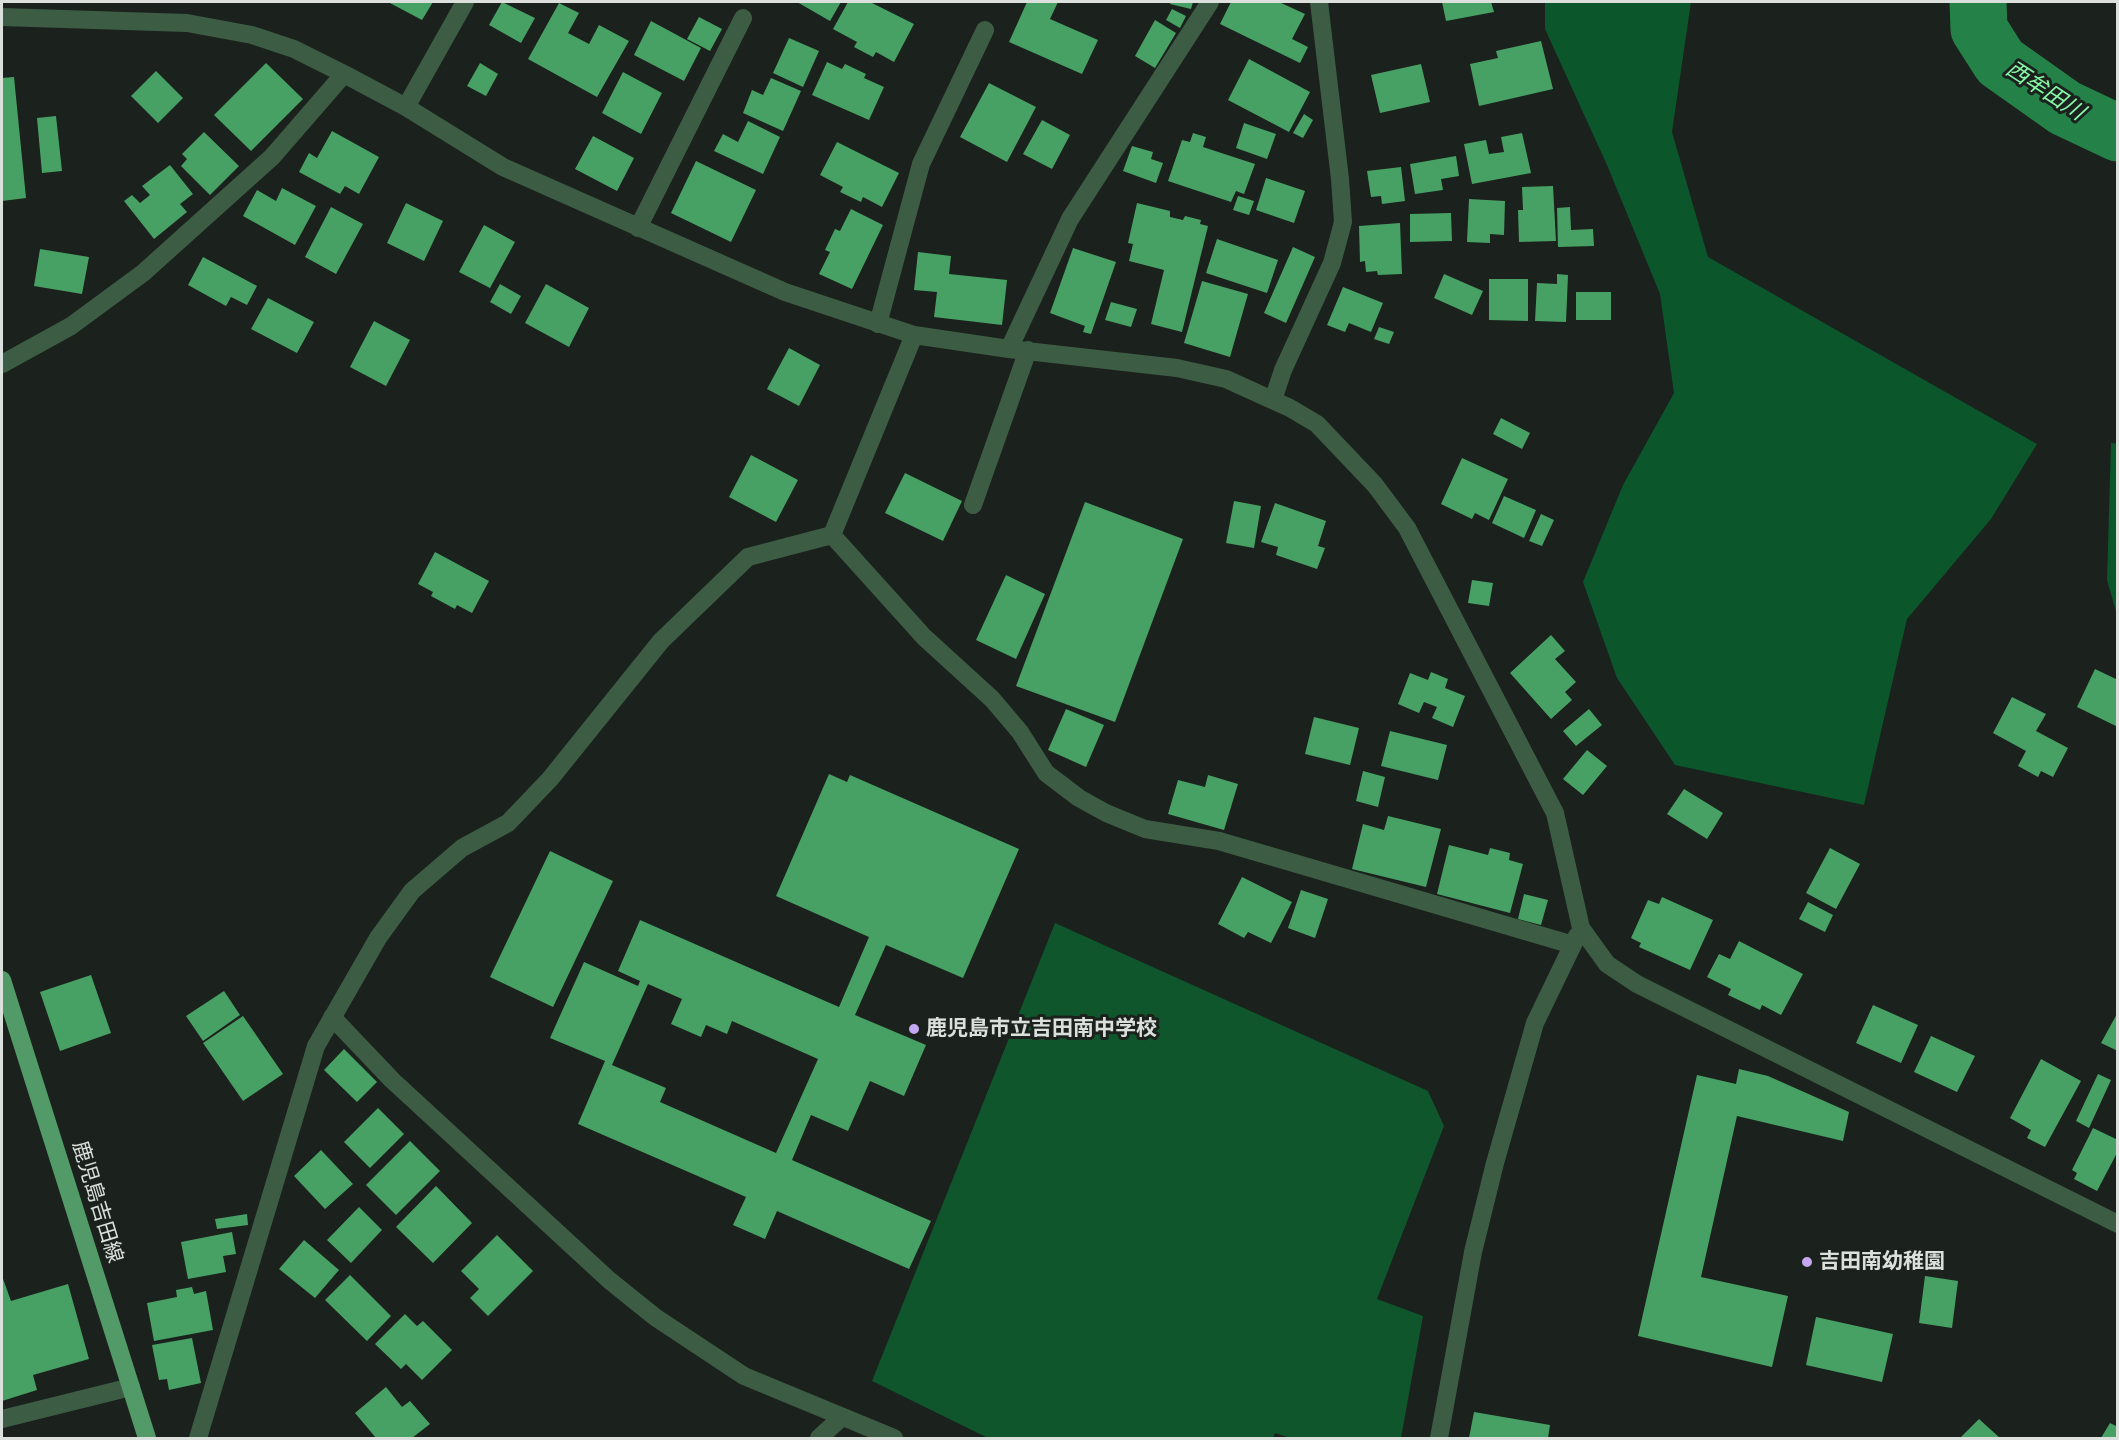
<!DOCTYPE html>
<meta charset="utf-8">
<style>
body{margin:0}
#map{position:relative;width:2119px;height:1440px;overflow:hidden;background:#1b211c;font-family:Literata,serif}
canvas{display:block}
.frame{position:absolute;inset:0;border:3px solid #dbe0dc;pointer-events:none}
</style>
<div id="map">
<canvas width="2119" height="1440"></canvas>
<div class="frame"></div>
</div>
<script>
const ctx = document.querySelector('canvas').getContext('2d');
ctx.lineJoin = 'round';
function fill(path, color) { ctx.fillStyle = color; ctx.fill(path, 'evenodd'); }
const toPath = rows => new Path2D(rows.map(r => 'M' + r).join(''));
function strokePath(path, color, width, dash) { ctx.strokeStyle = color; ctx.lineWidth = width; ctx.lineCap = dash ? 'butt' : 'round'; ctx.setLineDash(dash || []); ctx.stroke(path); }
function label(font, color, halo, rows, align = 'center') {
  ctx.font = font + ' Literata,"Noto Sans JP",serif'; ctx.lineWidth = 6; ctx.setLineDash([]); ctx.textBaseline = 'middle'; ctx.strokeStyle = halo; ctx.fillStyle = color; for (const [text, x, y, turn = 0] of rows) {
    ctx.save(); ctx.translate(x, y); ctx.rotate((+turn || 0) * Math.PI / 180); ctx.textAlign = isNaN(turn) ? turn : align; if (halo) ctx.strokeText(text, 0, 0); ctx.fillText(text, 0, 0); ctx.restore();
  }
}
const green = toPath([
 [1055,923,1428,1091,1444,1126,1377,1299,1423,1316,1401,1438,1290,1438,1275,1433,1273,1438,988,1438,872,1381]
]);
const forest = toPath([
 [1545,2,1691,2,1672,132,1708,257,2037,444,1991,519,1907,619,1864,805,1675,765,1617,678,1583,582,1623,485,1674,393,1660,294,1607,165,1545,29],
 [2111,443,2118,444,2117,615,2107,580]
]);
const river = toPath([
 [1978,2,1979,29,2000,62,2065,108,2118,133]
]);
const building = toPath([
 [388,2,433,2,422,20],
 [502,2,535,18,521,43,489,25],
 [797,2,841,2,830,21],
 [848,2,870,2,914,24,894,62,876,52,873,57,854,47,857,42,833,29],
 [1027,2,1058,2,1050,19,1098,40,1082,74,1009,42],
 [1171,2,1193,2,1191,9,1170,4],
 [1231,2,1279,2,1305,14,1292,39,1308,47,1300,63,1220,24],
 [1442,2,1491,2,1494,12,1446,21],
 [559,3,579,13,568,33,589,44,599,25,629,41,597,97,528,59],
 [1172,9,1186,16,1180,28,1166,20],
 [699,17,722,29,710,51,687,39],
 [1155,20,1176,33,1155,68,1135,56],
 [651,21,701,48,684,81,634,55],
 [789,38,819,51,803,87,773,73],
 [1541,41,1553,89,1479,106,1470,64,1498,58,1496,51],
 [1249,59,1310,92,1289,132,1228,100],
 [827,62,842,69,845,64,866,74,864,78,884,87,869,120,812,95],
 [266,63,303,99,251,151,214,115],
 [480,63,498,74,486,96,467,86],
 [1421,64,1430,102,1380,113,1371,75],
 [156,71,183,98,158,123,131,96],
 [623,72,662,93,641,134,602,113],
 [14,77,26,198,2,201,2,78],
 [771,78,801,91,783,131,743,113,752,90,763,95],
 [989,83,1036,107,1007,162,960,137],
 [1304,114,1313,120,1303,138,1293,133],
 [56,116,62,171,42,173,37,118],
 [1042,120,1070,135,1052,169,1023,154],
 [748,121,780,137,763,174,714,151,723,134,738,142],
 [1244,123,1276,134,1267,159,1236,148],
 [332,131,379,157,359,194,345,186,340,194,299,172,309,153,317,158],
 [204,132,239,166,210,195,181,166,187,159,182,154],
 [1193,133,1206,137,1203,147,1255,164,1244,194,1236,191,1231,202,1168,181,1182,140,1190,142],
 [1522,133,1531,173,1472,184,1464,144,1486,140,1489,154,1504,152,1501,137],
 [593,136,634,158,617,191,575,169],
 [837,142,899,173,882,207,863,197,861,202,840,192,843,187,820,175],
 [1132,146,1153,152,1151,159,1163,163,1156,183,1123,171],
 [1456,156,1459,176,1441,179,1443,190,1415,194,1410,164],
 [696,161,756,190,731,242,671,213],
 [170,165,193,194,180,204,187,212,154,239,124,201,132,195,140,203,150,195,142,186],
 [1401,167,1405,201,1382,204,1381,196,1371,197,1367,171],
 [1266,178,1305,191,1294,223,1256,210],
 [1553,186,1556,241,1519,242,1518,210,1523,210,1522,187],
 [282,188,316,206,295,245,243,216,257,190,276,201],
 [1238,196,1254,201,1249,215,1233,210],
 [1469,199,1505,201,1504,235,1490,234,1490,243,1467,242],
 [406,203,443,221,424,261,387,243],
 [1137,203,1170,211,1170,217,1183,220,1185,216,1201,220,1200,224,1208,226,1182,332,1151,324,1164,270,1129,261,1133,244,1128,243],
 [331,207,363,224,336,274,305,257],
 [1570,207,1571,230,1593,229,1594,246,1558,247,1557,208],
 [851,209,883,225,852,289,819,274,830,252,825,250,835,229,840,231],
 [1451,213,1452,241,1410,242,1410,214],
 [1400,223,1402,274,1378,275,1377,271,1366,272,1365,261,1360,262,1359,226],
 [484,225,515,242,490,288,459,272],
 [1217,239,1278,260,1267,293,1206,273],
 [1293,247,1315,257,1286,323,1264,313],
 [1073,248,1116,262,1091,334,1083,332,1085,326,1050,313],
 [40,249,89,257,82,294,34,286],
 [918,252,951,256,949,274,1007,280,1002,325,934,317,937,292,914,290],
 [203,257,257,286,247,305,231,297,226,306,188,285],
 [1444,274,1483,291,1472,315,1434,298],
 [1557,274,1568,275,1566,322,1535,321,1537,283,1557,284],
 [1489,279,1528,279,1528,321,1489,320],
 [1202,281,1248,294,1230,357,1184,343],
 [500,284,521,296,511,314,490,302],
 [546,284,589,308,569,347,525,323],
 [1343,287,1383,303,1371,332,1349,323,1345,332,1327,325],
 [1576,292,1611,292,1611,320,1576,320],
 [268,298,314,322,297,353,251,329],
 [1111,302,1137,309,1131,327,1105,320],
 [374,321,410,340,386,386,350,367],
 [1379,327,1394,332,1389,344,1374,339],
 [789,348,820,365,799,406,767,389],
 [1501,418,1530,433,1522,449,1493,434],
 [751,455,798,480,776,522,729,497],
 [1462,458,1508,479,1489,520,1475,513,1472,519,1441,504],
 [905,473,962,501,943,541,885,513],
 [1504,496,1536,510,1524,538,1492,523],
 [1234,501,1261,506,1254,548,1226,543],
 [1085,502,1183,539,1115,722,1016,686],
 [1275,503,1326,521,1318,546,1325,548,1317,569,1276,555,1278,547,1261,542],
 [1541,514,1554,520,1542,546,1529,541],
 [435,552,489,581,472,613,457,605,455,609,431,596,433,592,418,584],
 [1006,575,1045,594,1016,659,976,640],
 [1472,580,1493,583,1489,606,1468,603],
 [1551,635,1565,651,1555,659,1576,682,1565,692,1572,700,1551,719,1510,673],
 [2095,669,2118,680,2118,727,2077,707],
 [1431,672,1448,679,1445,688,1465,696,1453,727,1432,718,1437,707,1424,702,1419,713,1398,704,1410,673,1428,680],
 [2012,697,2046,714,2036,731,2068,748,2053,777,2041,771,2038,777,2018,766,2026,751,1993,733],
 [1066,709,1104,725,1086,767,1048,750],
 [1589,709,1602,725,1576,746,1563,731],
 [1314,717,1359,728,1350,765,1305,754],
 [1390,731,1447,745,1438,780,1381,766],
 [1587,750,1607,766,1583,795,1563,779],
 [1363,771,1385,777,1378,807,1356,801],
 [829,774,847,782,850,775,1019,849,963,978,886,945,855,1015,926,1045,904,1096,870,1081,848,1131,811,1115,792,1160,931,1221,909,1269,777,1211,765,1239,733,1225,746,1197,578,1124,605,1061,550,1038,584,962,638,986,640,981,618,971,640,920,839,1007,869,937,776,896],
 [648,984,682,999,671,1024,701,1037,706,1025,727,1034,732,1021,818,1059,776,1153,660,1102,666,1088,612,1065],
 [1208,775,1238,784,1224,830,1168,814,1178,780,1205,787],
 [1684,789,1723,813,1707,839,1667,814],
 [1388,816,1441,829,1426,887,1352,869,1363,824,1384,830],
 [1449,845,1488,855,1490,848,1510,853,1509,860,1523,864,1510,913,1437,894],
 [1830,848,1860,864,1836,909,1806,893],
 [550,851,613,881,553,1007,490,977],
 [1242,877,1292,902,1271,943,1248,932,1244,938,1218,924],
 [1301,890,1328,899,1315,938,1288,928],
 [1524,894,1548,900,1541,925,1518,919],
 [1662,897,1713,920,1690,970,1639,947,1641,943,1631,938,1648,900,1659,904],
 [1808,902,1833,915,1825,932,1799,919],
 [1739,941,1803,974,1781,1015,1762,1005,1760,1010,1728,995,1731,989,1707,977,1719,954,1730,959],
 [91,975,111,1033,60,1051,40,992],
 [224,991,240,1015,203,1041,186,1016],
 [1873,1005,1918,1025,1901,1063,1856,1043],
 [2118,1012,2118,1051,2101,1043],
 [243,1016,283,1074,243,1101,203,1043],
 [1931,1036,1975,1056,1957,1092,1914,1072],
 [344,1049,377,1082,357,1102,324,1070],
 [2041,1059,2081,1081,2045,1147,2027,1138,2031,1130,2010,1118],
 [1739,1069,1768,1076,1849,1112,1843,1141,1737,1116,1701,1277,1788,1296,1772,1367,1638,1336,1697,1075,1736,1084],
 [2098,1074,2111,1080,2089,1128,2076,1121],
 [378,1108,404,1134,370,1168,344,1142],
 [2093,1128,2118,1140,2118,1151,2097,1191,2074,1179,2077,1173,2072,1170],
 [410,1141,440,1171,396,1215,366,1185],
 [321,1150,353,1184,325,1209,294,1176],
 [436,1186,472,1223,433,1263,396,1227],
 [359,1207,382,1230,351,1263,327,1240],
 [247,1214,248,1225,217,1229,215,1219],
 [232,1232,236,1254,223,1256,226,1272,188,1279,181,1242],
 [497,1235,533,1271,488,1316,470,1298,479,1289,461,1271],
 [304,1240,339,1270,315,1298,279,1269],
 [350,1275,391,1316,367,1341,325,1300],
 [2,1276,11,1301,68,1284,89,1359,33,1375,37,1390,2,1401],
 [1925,1276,1958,1281,1952,1328,1919,1323],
 [192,1287,194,1294,206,1291,213,1330,154,1341,147,1303,177,1297,176,1290],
 [405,1314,417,1326,423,1321,452,1350,422,1380,406,1364,401,1369,375,1344],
 [1816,1317,1893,1334,1882,1382,1806,1365],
 [192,1338,201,1383,169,1390,167,1379,159,1380,152,1345],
 [386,1387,402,1407,410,1401,430,1424,412,1438,376,1438,355,1413],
 [1474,1412,1550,1425,1548,1438,1469,1438],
 [1979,1419,2000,1438,1960,1438],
 [2110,1423,2118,1427,2118,1438,2101,1438]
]);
const minor = toPath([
 [2,17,187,23,252,35,294,49,344,74,406,107,503,167,785,292,914,335,1009,349,1177,368,1226,379,1290,408,1317,424,1375,485,1407,528,1555,813,1581,928,1607,964,1637,984,2118,1224],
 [406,107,465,2],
 [638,228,743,18],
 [878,324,921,164,985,30],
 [1009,349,1070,219,1210,2],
 [2,364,71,326,143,273,272,157,344,74],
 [1273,400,1283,370,1332,263,1343,222,1340,179,1319,2],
 [973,505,1028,350],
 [832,535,924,637,992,699,1020,732,1046,773,1079,798,1106,813,1145,829,1219,841,1573,945],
 [332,1017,392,1080,609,1280,655,1317,744,1376,894,1438],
 [2,1419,131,1387],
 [198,1438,316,1046,378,938,412,891,462,848,508,823,550,779,661,641,748,557,832,535,914,335],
 [819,1438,842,1417],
 [1439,1438,1473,1252,1495,1163,1535,1023,1577,936]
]);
const major = toPath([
 [2,980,147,1438]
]);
const markers = [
 [914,1029,6,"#c4a7f1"],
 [1807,1262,6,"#c4a7f1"]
];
const poiNames = [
 ["鹿児島市立吉田南中学校",926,1029],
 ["吉田南幼稚園",1819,1262]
];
const streetNames = [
 ["鹿児島吉田線",97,1202,73]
];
const waterNames = [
 ["西牟田川",2045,91,33]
];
fill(green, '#0f562c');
fill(forest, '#0b562b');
strokePath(river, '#248248', 57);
fill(building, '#48a164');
strokePath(minor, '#3c5d44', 18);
strokePath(major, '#529a67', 18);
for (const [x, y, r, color] of markers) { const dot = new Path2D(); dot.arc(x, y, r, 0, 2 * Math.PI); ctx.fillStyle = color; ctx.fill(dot); strokePath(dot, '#1b211c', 2); }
label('bold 21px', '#dbe0dc', '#1b211c', poiNames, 'left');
label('21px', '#dbe0dc', '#1b211c', streetNames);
label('italic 22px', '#86f9a8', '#1b211c', waterNames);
</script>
